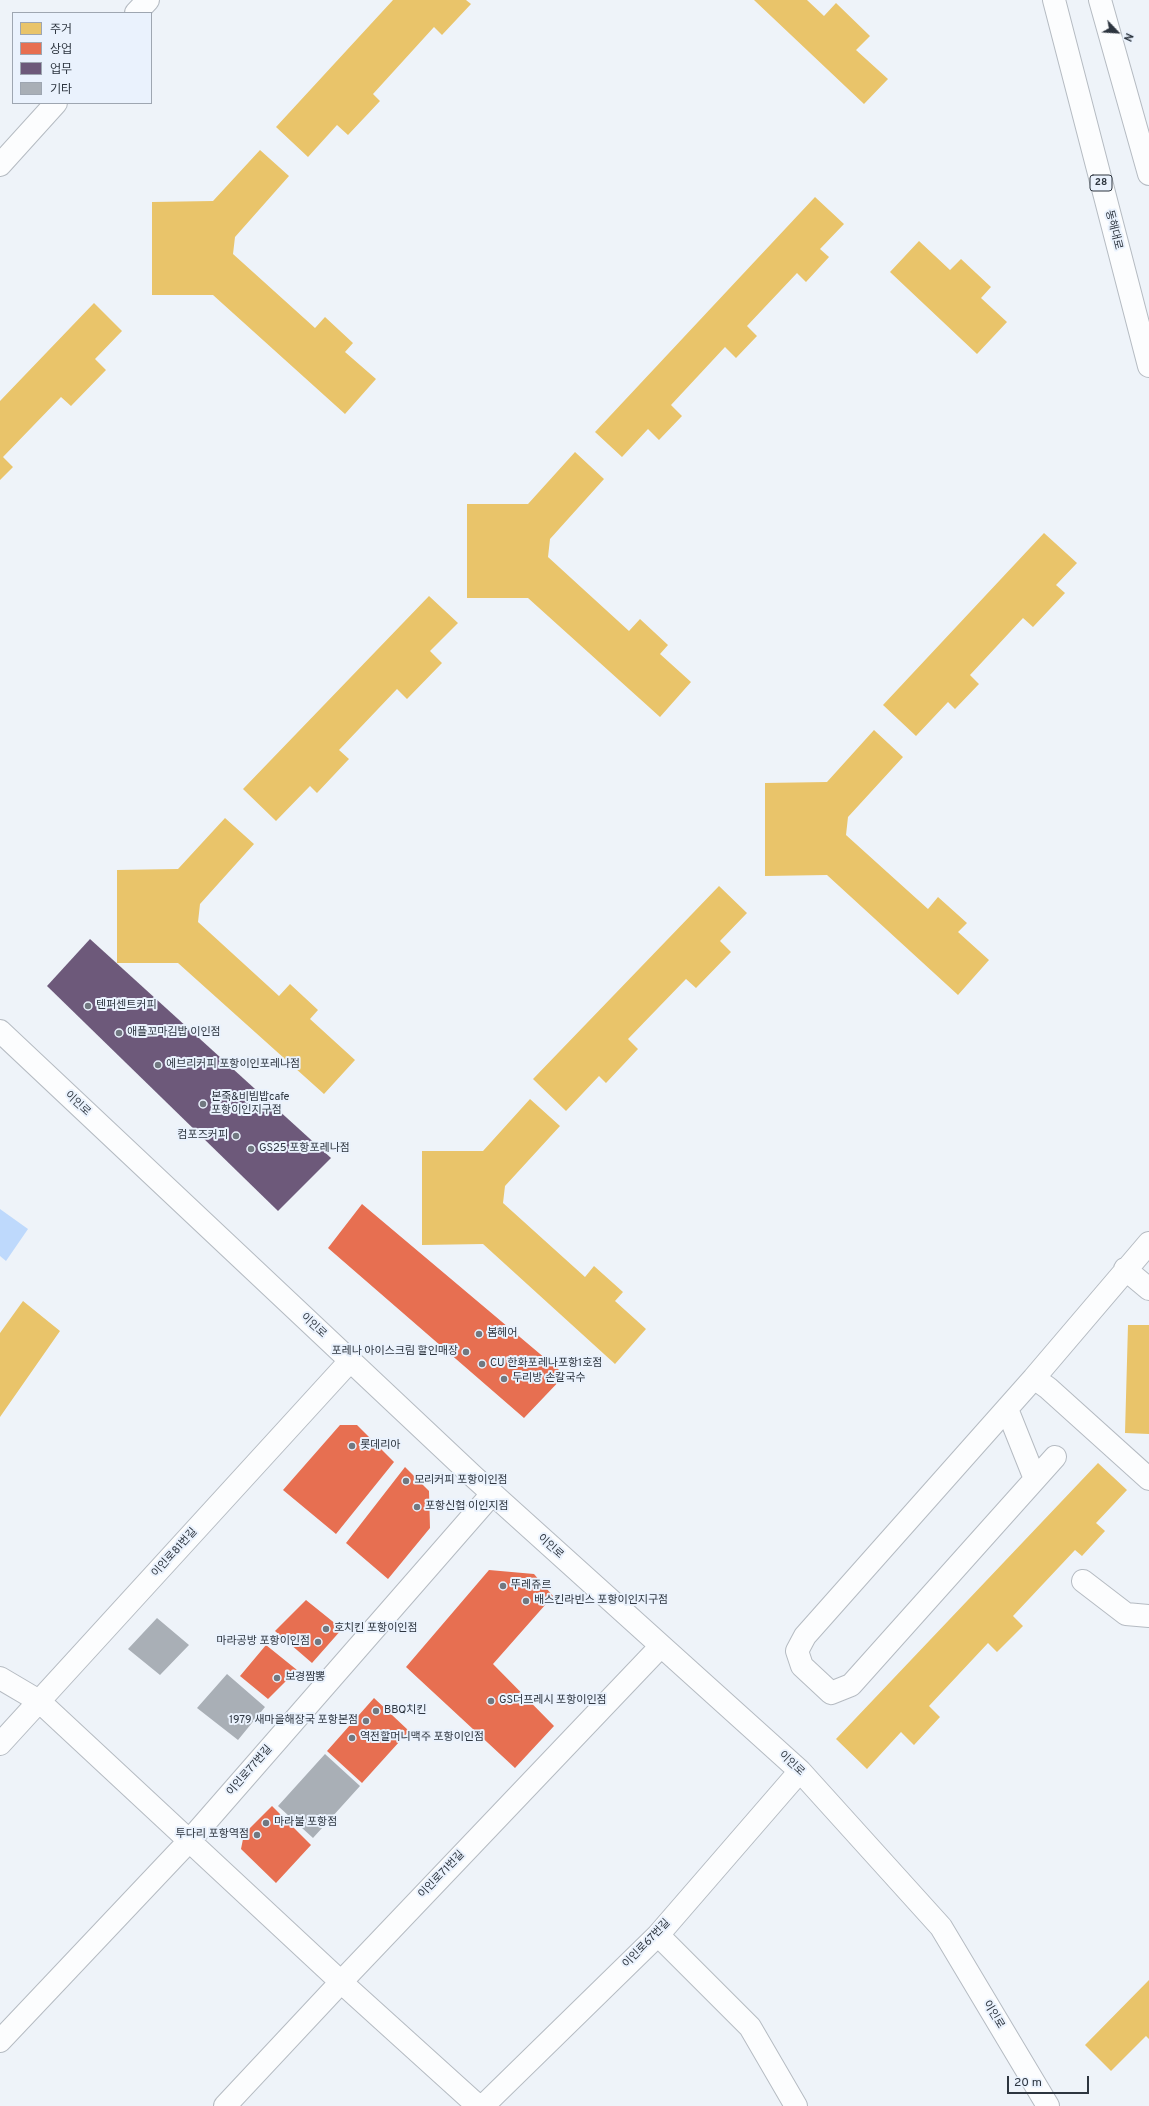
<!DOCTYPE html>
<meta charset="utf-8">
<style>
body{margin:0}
#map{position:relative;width:1149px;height:2106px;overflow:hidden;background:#eef3f9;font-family:Overpass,"Noto Sans KR",sans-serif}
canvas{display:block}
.legend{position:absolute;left:12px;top:12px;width:140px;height:92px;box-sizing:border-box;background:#eaf2fd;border:1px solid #9ea6b1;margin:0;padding:5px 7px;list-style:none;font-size:12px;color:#2d353f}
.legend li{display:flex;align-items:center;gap:8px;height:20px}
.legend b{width:20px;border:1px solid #9ea6b1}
.north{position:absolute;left:1097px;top:12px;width:40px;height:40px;-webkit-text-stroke:3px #eaf2fd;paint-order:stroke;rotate:115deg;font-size:11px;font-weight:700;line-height:16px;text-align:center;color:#2d353f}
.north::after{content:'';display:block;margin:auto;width:14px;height:18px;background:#2d353f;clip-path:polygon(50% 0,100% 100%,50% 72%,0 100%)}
.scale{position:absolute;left:1007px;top:2076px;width:82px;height:18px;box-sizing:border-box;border:2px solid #2d353f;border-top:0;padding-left:5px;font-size:12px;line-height:14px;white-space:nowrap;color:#2d353f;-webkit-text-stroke:3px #eaf2fd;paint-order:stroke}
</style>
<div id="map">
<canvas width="1149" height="2106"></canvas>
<ul class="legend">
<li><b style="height:11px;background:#e9c46a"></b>주거</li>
<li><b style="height:11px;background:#e76f51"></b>상업</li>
<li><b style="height:11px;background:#6d597a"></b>업무</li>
<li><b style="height:11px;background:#a9afb6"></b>기타</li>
</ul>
<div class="north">N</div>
<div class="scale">20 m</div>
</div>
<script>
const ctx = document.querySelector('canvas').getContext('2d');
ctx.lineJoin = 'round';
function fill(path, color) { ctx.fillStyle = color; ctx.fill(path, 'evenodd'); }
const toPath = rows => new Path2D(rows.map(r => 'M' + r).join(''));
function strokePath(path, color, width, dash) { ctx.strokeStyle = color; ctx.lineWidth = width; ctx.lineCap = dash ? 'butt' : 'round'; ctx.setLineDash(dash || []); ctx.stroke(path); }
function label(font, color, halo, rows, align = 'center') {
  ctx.font = font + ' Overpass,"Noto Sans KR",sans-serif'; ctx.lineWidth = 4; ctx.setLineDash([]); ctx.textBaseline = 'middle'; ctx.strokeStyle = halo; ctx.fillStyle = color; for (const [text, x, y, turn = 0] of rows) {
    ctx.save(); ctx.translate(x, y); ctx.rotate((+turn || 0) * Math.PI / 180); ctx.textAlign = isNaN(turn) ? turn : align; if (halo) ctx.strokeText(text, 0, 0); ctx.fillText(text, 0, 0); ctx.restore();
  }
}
const green = toPath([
 [0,1209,28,1229,6,1261,0,1256]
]);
const homes = toPath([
 [393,0,466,0,471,4,442,35,434,27,373,94,380,101,348,135,337,125,308,157,276,127],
 [754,0,807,0,824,16,836,3,870,36,856,50,888,79,864,104],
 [260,150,289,176,235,237,233,254,315,328,325,317,353,343,345,352,376,379,345,414,213,295,152,295,152,202,213,201],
 [815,197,844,224,820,249,829,257,806,282,797,273,747,326,757,336,736,358,725,347,671,405,682,416,659,440,648,429,622,457,595,432],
 [919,241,950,270,961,259,991,287,981,298,1007,322,977,354,890,272],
 [94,303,122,331,95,359,106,370,71,406,61,397,3,457,13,467,0,480,0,401],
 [575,452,604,479,550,539,548,557,629,631,640,619,668,645,660,654,691,682,660,717,528,598,467,598,467,504,528,504],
 [1044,533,1077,563,1056,585,1065,593,1033,627,1023,618,970,675,979,684,955,709,948,702,916,736,883,705],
 [429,596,458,623,430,651,442,663,407,699,397,689,339,750,349,759,317,793,310,786,276,821,243,789],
 [874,730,903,757,848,817,846,835,928,909,938,897,967,923,958,932,989,960,958,995,827,875,765,876,765,783,827,782],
 [225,818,254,844,200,904,198,922,279,996,290,984,318,1010,310,1019,355,1060,324,1094,178,963,117,963,117,870,178,869],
 [719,886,747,913,720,941,731,952,696,988,686,979,628,1039,638,1049,606,1083,599,1076,566,1111,533,1079],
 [530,1099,560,1126,505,1186,503,1203,585,1277,594,1266,623,1292,615,1301,646,1329,615,1364,483,1244,422,1245,422,1151,483,1151],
 [23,1301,60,1331,0,1417,0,1333],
 [1128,1325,1149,1325,1149,1434,1125,1433],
 [1098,1463,1127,1490,1096,1523,1105,1531,1082,1556,1075,1550,1013,1616,1023,1626,997,1652,988,1643,929,1706,940,1717,914,1745,901,1732,867,1769,836,1739],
 [1149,1980,1149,2039,1146,2036,1111,2071,1085,2045]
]);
const shops = toPath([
 [362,1204,565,1375,524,1418,328,1248],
 [340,1425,357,1425,394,1462,336,1534,283,1490],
 [405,1467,429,1491,430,1528,388,1579,346,1543],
 [489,1570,534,1574,553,1596,493,1664,554,1726,515,1768,406,1667],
 [306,1600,342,1629,312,1663,275,1631],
 [266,1645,297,1670,268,1699,240,1676],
 [374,1698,409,1731,362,1783,327,1751],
 [272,1806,311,1845,276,1883,241,1849,244,1834]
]);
const offices = toPath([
 [90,939,331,1158,278,1211,47,986]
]);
const building = toPath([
 [157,1618,189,1645,160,1675,128,1649],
 [227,1674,265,1707,238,1740,197,1708],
 [325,1754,360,1786,313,1838,278,1806]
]);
const minor = toPath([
 [136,13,148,0],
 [0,165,56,103],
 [0,1031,474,1477,800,1771,941,1927,1048,2106],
 [1149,1243,1034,1378,1048,1388,1149,1479],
 [1125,1269,1149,1289],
 [1034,1378,805,1636,797,1651,802,1666,831,1693,851,1685,1055,1457],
 [1007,1409,1035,1479],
 [1083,1581,1126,1614,1149,1616],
 [0,1678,39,1701,341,1982,478,2106],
 [0,1744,350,1361],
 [658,1935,750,2027,796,2106],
 [0,2041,190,1840,492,1494],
 [225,2106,341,1982,661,1646],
 [483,2106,658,1935,800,1771]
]);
const major = toPath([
 [1054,0,1149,366],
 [1100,0,1149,174]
]);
const markers = [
 [88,1006,4,"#717880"],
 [119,1033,4,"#717880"],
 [158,1065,4,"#717880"],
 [203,1104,4,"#717880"],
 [236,1136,4,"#717880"],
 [251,1149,4,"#717880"],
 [479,1334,4,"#717880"],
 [466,1352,4,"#717880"],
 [482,1364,4,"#717880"],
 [504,1379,4,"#717880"],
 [352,1446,4,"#717880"],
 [406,1481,4,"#717880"],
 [417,1507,4,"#717880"],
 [503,1586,4,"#717880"],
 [526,1601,4,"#717880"],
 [326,1629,4,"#717880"],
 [318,1642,4,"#717880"],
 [277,1678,4,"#717880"],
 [491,1701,4,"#717880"],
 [376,1711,4,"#717880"],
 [366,1721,4,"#717880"],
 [352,1738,4,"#717880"],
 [266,1823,4,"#717880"],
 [257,1835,4,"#717880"]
];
const shields = [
 [1101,183,22]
];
const shieldNames = [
 ["28",1101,183]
];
const streetNames = [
 ["동해대로",1113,230,76],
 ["이인로",77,1104,43],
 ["이인로",313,1326,43],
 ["이인로",550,1547,42],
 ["이인로81번길",175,1553,-48],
 ["이인로",791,1764,43],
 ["이인로77번길",250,1771,-49],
 ["이인로71번길",442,1875,-46],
 ["이인로67번길",647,1944,-46],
 ["이인로",993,2015,59]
];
const poiNames = [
 ["텐퍼센트커피",96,1006],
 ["애플꼬마김밥 이인점",127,1033],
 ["에브리커피 포항이인포레나점",166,1065],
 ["본죽&비빔밥cafe",211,1098],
 ["포항이인지구점",211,1111],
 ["컴포즈커피",228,1136,"right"],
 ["GS25 포항포레나점",259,1149],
 ["봄헤어",487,1334],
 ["포레나 아이스크림 할인매장",458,1352,"right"],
 ["CU 한화포레나포항1호점",490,1364],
 ["두리방 손칼국수",512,1379],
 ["롯데리아",360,1446],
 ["모리커피 포항이인점",414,1481],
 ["포항신협 이인지점",425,1507],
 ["뚜레쥬르",511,1586],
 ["배스킨라빈스 포항이인지구점",534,1601],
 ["호치킨 포항이인점",334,1629],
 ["마라공방 포항이인점",310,1642,"right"],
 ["보경짬뽕",285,1678],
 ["GS더프레시 포항이인점",499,1701],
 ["BBQ치킨",384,1711],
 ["1979 새마을해장국 포항본점",358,1721,"right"],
 ["역전할머니맥주 포항이인점",360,1738],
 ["마라불 포항점",274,1823],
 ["투다리 포항역점",249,1835,"right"]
];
fill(green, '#bed9fc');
fill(homes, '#e9c46a');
fill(shops, '#e76f51');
fill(offices, '#6d597a');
fill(building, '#a9afb6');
strokePath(minor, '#b5bbc2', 24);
strokePath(major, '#b5bbc2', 24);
strokePath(minor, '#fcfdfe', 22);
strokePath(major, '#fcfdfe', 22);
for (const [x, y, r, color] of markers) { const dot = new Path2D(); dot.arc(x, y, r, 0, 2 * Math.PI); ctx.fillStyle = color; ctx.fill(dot); strokePath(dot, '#eaf2fd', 1.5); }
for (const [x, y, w] of shields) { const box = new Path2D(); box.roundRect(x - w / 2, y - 8, w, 16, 3); ctx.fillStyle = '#eaf2fd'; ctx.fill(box); strokePath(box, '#2d353f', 1); }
label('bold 10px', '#2d353f', null, shieldNames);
label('11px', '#2d353f', '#eaf2fd', streetNames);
label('11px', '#2d353f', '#eaf2fd', poiNames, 'left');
</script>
